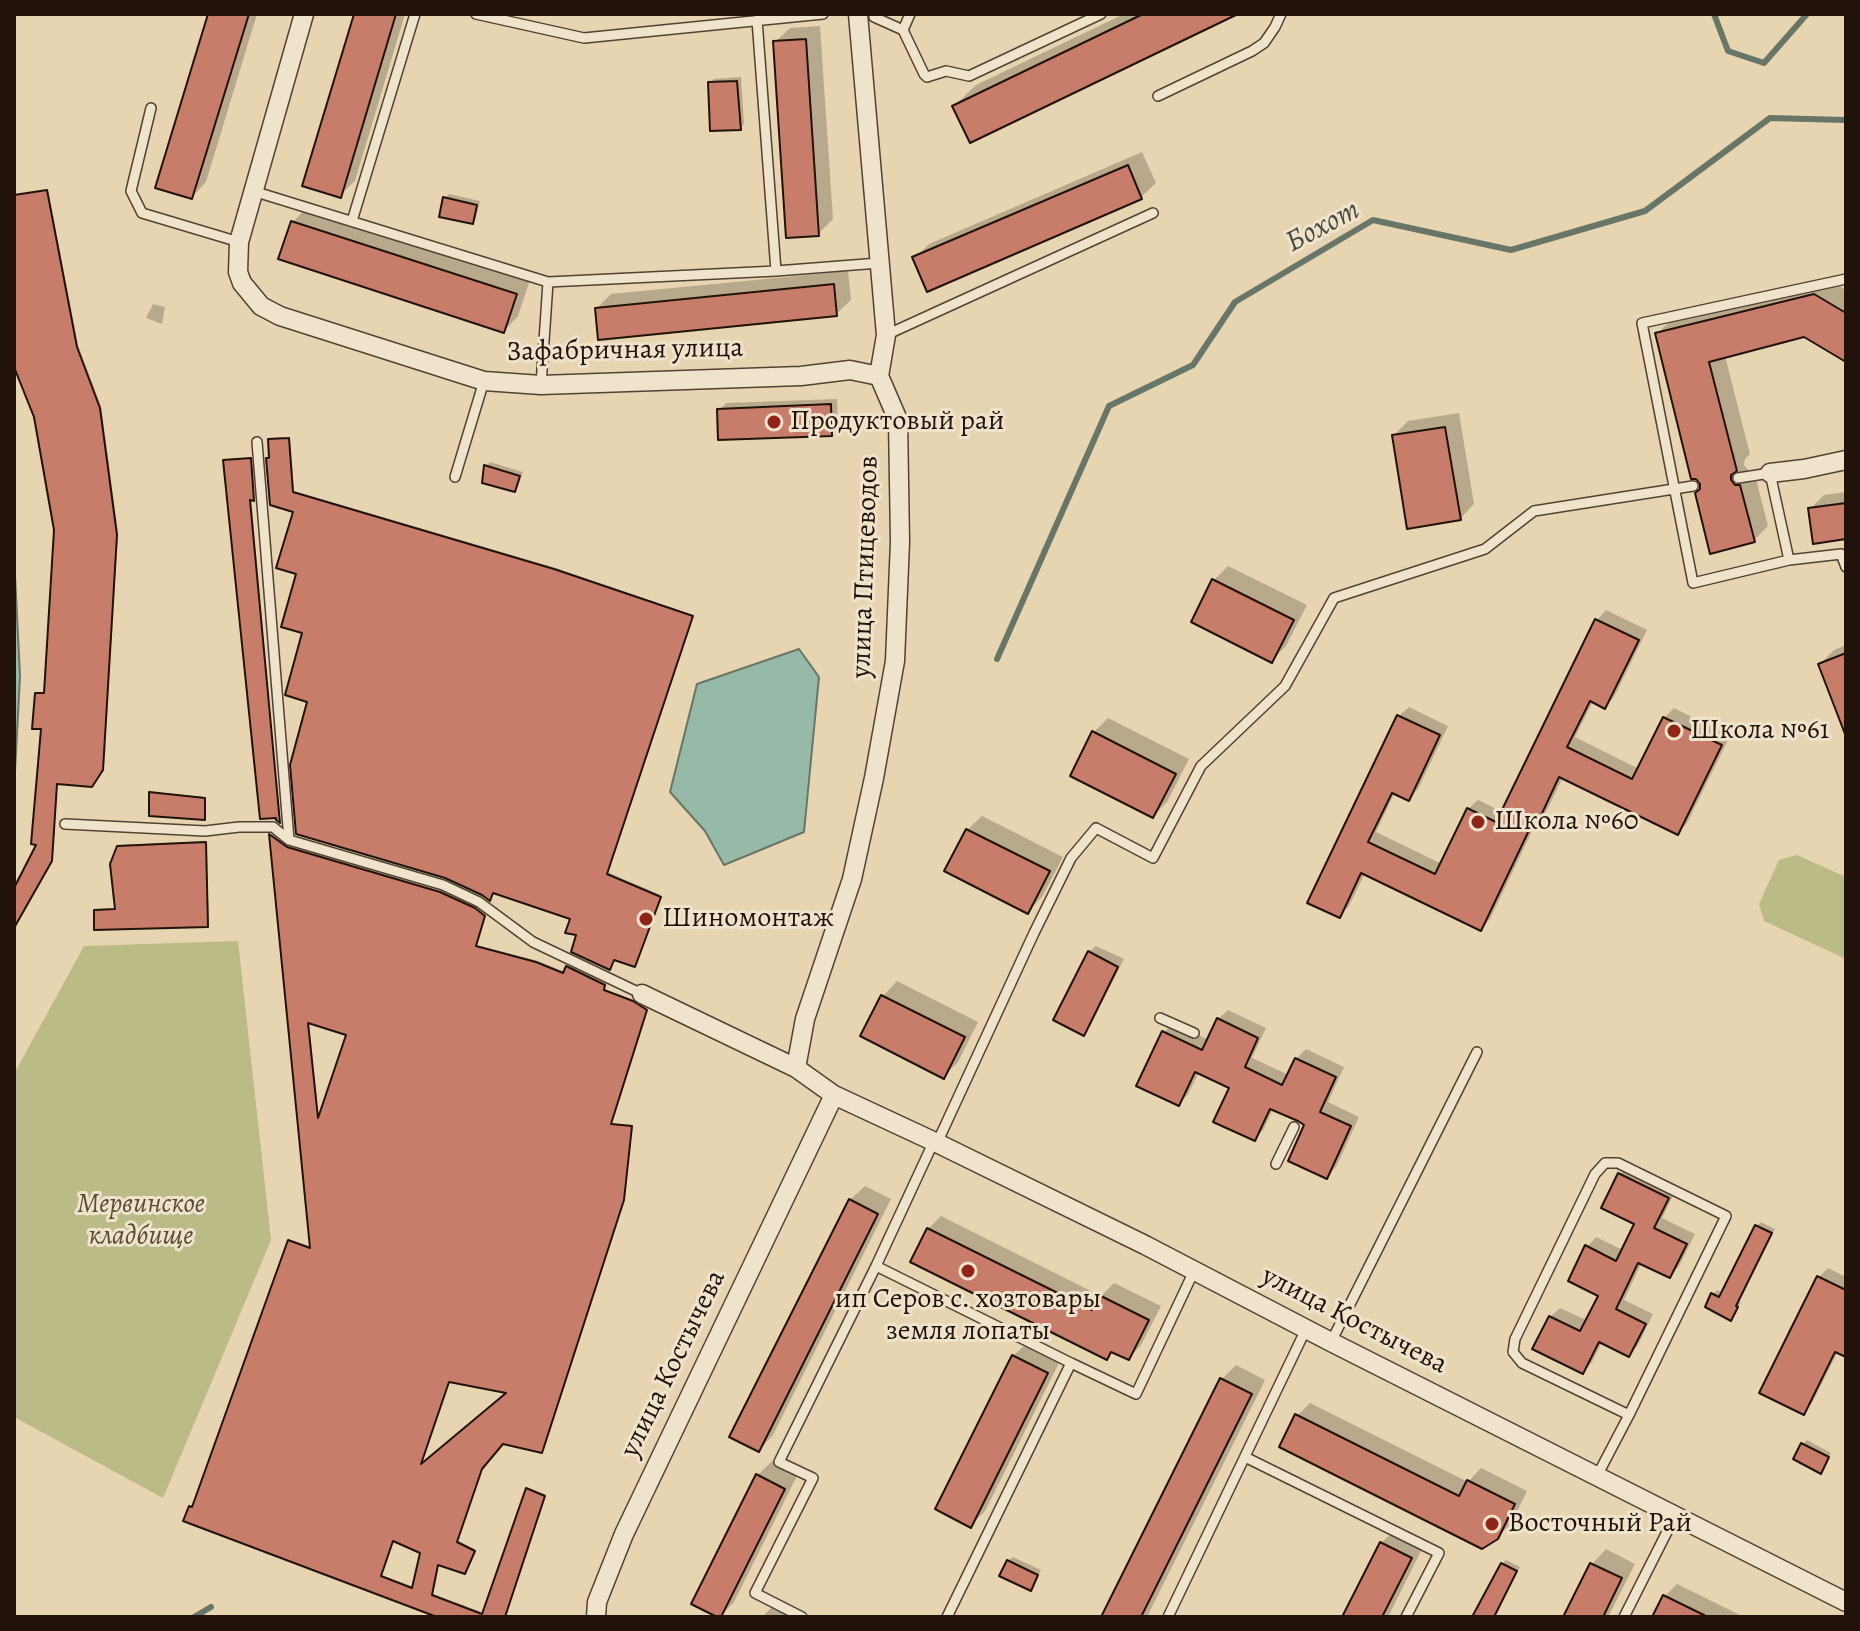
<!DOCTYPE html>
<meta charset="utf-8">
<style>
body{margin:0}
#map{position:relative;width:1860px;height:1631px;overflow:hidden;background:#e7d4b0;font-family:Alegreya,serif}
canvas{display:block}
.frame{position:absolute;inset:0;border:16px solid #21120a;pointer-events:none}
</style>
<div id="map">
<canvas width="1860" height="1631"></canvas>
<div class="frame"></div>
</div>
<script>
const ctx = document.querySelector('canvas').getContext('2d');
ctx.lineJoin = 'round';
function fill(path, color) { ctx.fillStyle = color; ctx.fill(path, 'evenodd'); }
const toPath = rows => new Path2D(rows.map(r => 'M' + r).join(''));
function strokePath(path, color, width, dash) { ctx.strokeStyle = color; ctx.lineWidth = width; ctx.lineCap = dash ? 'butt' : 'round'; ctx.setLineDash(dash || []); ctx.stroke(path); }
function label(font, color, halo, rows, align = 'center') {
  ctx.font = font + ' Alegreya,serif'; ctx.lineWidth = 6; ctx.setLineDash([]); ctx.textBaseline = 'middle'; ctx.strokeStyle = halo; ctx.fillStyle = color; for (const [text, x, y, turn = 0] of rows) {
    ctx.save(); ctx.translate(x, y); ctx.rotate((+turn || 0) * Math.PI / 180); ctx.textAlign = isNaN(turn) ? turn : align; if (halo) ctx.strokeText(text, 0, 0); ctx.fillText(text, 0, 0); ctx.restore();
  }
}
const green = toPath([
 [1797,855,1846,877,1846,959,1764,921,1759,904,1779,860],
 [238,941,271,1240,163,1498,14,1417,14,1074,84,946]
]);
const water = toPath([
 [14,555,20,676,14,790,14,555],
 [799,649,819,677,804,832,724,865,705,831,670,792,697,684,799,649]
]);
const shadow = toPath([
 [210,14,257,14,206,182,192,197],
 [356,14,405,14,355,181,340,195],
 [1124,14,1233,14,954,106,976,85],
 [820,26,833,219,818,234,775,42,790,28],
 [741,77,744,124,740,128,710,83,714,79],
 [1142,152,1156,183,1141,197,915,258,929,244],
 [48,189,78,345,101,406,118,532,104,766,93,783,57,782,52,857,14,926,14,892,40,843,43,728,37,694,46,693,56,530,36,417,14,362,14,195],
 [449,194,480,201,476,218,472,222,445,198],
 [307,207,530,280,518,316,504,331,293,222],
 [848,271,851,300,836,314,597,308,611,294],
 [1829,280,1846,290,1846,360,1805,335,1725,356,1750,454,1745,459,1744,465,1749,471,1754,471,1768,526,1754,540,1702,489,1657,334,1671,320],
 [153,304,165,307,162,324,146,318],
 [837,399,838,427,831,434,719,410,726,403],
 [1459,413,1474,504,1460,519,1394,435,1408,421],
 [290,437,294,491,556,568,693,615,607,872,661,895,636,963,579,933,572,918,310,700,298,572,295,511,268,459,271,438],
 [252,458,255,497,251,498,280,821,278,819,225,460],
 [490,462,523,472,518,486,514,490,486,466],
 [1846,492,1846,537,1810,509,1824,495],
 [1228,566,1307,605,1286,646,1272,660,1194,621,1214,580],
 [1606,610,1647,630,1614,697,1605,707,1593,701,1575,737,1639,769,1664,718,1674,708,1730,736,1687,823,1677,833,1563,777,1546,812,1537,821,1490,919,1481,928,1365,873,1349,906,1339,916,1399,716,1409,707,1448,726,1418,789,1408,799,1395,792,1376,832,1442,864,1468,809,1478,800,1503,812,1597,620],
 [1846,645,1846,732,1820,664,1834,650],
 [1108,718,1189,759,1167,802,1153,816,1094,732],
 [152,792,205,797,206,816,204,818,151,793],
 [982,816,1063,857,1042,897,1028,911,967,830],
 [272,834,289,846,442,891,477,907,486,914,476,945,538,961,565,972,569,966,606,983,604,989,635,1001,647,1008,611,1123,633,1125,624,1197,503,1442,483,1465,457,1540,475,1549,466,1570,438,1563,433,1594,484,1613,527,1489,529,1488,545,1494,508,1607,499,1617,442,1617,191,1507,195,1506,290,1241,292,1240,312,1247],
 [309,1021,349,1034,319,1120],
 [450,1380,510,1391,419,1467],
 [394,1539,422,1552,414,1587,381,1575],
 [206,841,209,923,207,925,96,911,117,909,119,847,120,845],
 [1096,946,1124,959,1090,1026,1083,1033,1089,952],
 [897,981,978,1022,958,1062,944,1076,863,1035,883,996],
 [1228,1010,1266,1028,1252,1058,1289,1075,1296,1059,1306,1049,1344,1067,1328,1102,1359,1117,1336,1167,1326,1177,1307,1125,1273,1108,1264,1129,1254,1139,1232,1087,1199,1072,1188,1094,1179,1104,1164,1032,1173,1023,1209,1040,1218,1019],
 [1629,1165,1677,1188,1662,1218,1695,1234,1679,1266,1670,1276,1642,1262,1624,1300,1653,1314,1638,1345,1629,1355,1602,1342,1592,1362,1583,1372,1550,1317,1560,1308,1588,1321,1600,1295,1587,1247,1596,1237,1623,1250,1636,1223,1620,1174],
 [865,1186,891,1199,773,1435,759,1450,850,1200],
 [941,1216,1101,1296,1114,1283,1161,1306,1141,1345,1129,1358,1114,1351,1106,1358,928,1229],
 [1761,1222,1775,1229,1739,1301,1741,1302,1735,1314,1730,1319,1713,1294,1717,1290,1723,1293,1757,1226],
 [1828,1268,1846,1277,1846,1355,1838,1351,1812,1403,1803,1413,1819,1277],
 [1028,1342,1061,1359,985,1511,971,1525,1013,1356],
 [1236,1365,1265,1380,1147,1617,1103,1617,1222,1379],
 [1310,1403,1468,1482,1481,1468,1527,1491,1511,1524,1497,1537,1297,1416],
 [1807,1440,1831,1453,1820,1471,1803,1444],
 [772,1461,798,1474,734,1602,720,1616,758,1475],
 [1396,1529,1425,1543,1388,1617,1345,1617,1381,1543],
 [1606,1549,1635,1564,1608,1617,1565,1617,1592,1564],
 [1013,1557,1041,1570,1034,1584,1030,1588,1008,1561],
 [1506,1560,1520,1567,1495,1617,1475,1617,1502,1564],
 [1677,1584,1744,1617,1654,1617,1665,1596],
 [773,1606,794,1617,762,1617]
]);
const stream = toPath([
 [1714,14,1728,51,1764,63,1807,14],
 [997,659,1109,406,1193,365,1235,302,1373,220,1511,250,1645,211,1770,118,1846,120],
 [194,1617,211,1607]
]);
const building = toPath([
 [208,14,249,14,192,199,155,188,208,14],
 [354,14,396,14,341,198,302,186,354,14],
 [1143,14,1238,14,970,143,952,106,1143,14],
 [806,39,819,236,786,238,773,41,806,39],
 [737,81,741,130,710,131,708,82,737,81],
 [1128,165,1142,199,927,292,912,257,1128,165],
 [47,190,77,347,100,408,117,535,103,770,92,787,57,784,52,861,14,928,14,888,36,845,31,844,41,729,32,729,35,693,44,693,54,530,34,417,14,367,14,195,47,190],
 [443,197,477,205,473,224,439,217,443,197],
 [291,221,517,294,504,333,278,259,291,221],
 [834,284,837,316,598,340,595,308,834,284],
 [1814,294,1846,313,1846,362,1804,337,1709,362,1737,471,1731,475,1731,480,1735,485,1740,485,1755,542,1710,554,1695,493,1700,489,1700,484,1696,479,1691,479,1655,333,1814,294],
 [831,404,832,436,718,440,717,409,831,404],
 [1445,427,1461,520,1407,529,1392,435,1445,427],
 [289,438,293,492,554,569,693,616,607,874,661,897,635,967,614,960,610,970,571,952,576,935,565,933,570,919,493,893,490,901,482,895,445,878,296,834,290,765,307,702,285,695,302,633,281,627,296,574,276,568,293,512,270,505,266,458,269,458,268,439,289,438],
 [251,458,254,501,250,500,280,823,276,820,276,818,260,819,223,460,251,458],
 [484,465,520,476,515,492,482,483,484,465],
 [1846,503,1846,539,1813,544,1808,508,1846,503],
 [1212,579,1294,620,1272,663,1191,622,1212,579],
 [1595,619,1639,640,1605,709,1590,701,1567,747,1632,779,1663,717,1722,745,1678,835,1559,777,1537,824,1533,822,1481,931,1361,873,1340,918,1307,903,1397,715,1440,735,1409,801,1392,793,1368,842,1435,874,1467,808,1496,822,1595,619],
 [1846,653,1846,734,1845,734,1818,664,1846,653],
 [1092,731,1176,774,1153,818,1070,776,1092,731],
 [149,792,205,798,205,820,149,816,149,792],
 [966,829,1050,871,1028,914,944,871,966,829],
 [269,834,287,847,440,892,475,908,485,916,476,946,536,962,563,973,566,966,605,985,604,990,633,1001,647,1010,611,1124,632,1126,624,1200,542,1453,503,1444,482,1469,457,1542,475,1551,465,1574,438,1565,432,1595,482,1614,526,1488,545,1496,505,1617,437,1617,183,1521,189,1506,192,1507,288,1240,310,1248,269,834],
 [308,1023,346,1035,318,1118,308,1023],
 [449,1382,506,1393,421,1464,449,1382],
 [393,1541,420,1553,412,1588,381,1576,393,1541],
 [206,842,208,927,94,930,94,910,115,909,110,864,117,846,206,842],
 [1088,951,1118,967,1084,1036,1053,1020,1088,951],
 [881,995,965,1037,944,1079,860,1036,881,995],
 [1217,1018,1258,1038,1245,1067,1282,1085,1295,1058,1336,1077,1320,1112,1351,1126,1327,1179,1288,1161,1304,1125,1298,1121,1270,1109,1255,1141,1213,1122,1229,1088,1195,1072,1179,1106,1136,1086,1162,1031,1202,1050,1217,1018],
 [1618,1173,1669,1198,1654,1228,1687,1244,1670,1278,1638,1263,1616,1309,1646,1324,1629,1357,1599,1342,1583,1374,1532,1349,1549,1316,1580,1331,1598,1296,1568,1281,1585,1245,1616,1261,1634,1224,1601,1208,1618,1173],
 [849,1199,878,1214,759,1452,729,1437,849,1199],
 [1755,1225,1772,1233,1736,1306,1738,1307,1731,1321,1705,1307,1711,1293,1719,1297,1755,1225],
 [927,1228,1092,1310,1099,1295,1149,1320,1129,1360,1111,1352,1107,1360,910,1262,927,1228],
 [1817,1276,1846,1290,1846,1357,1835,1352,1804,1415,1759,1393,1817,1276],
 [1012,1355,1048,1373,971,1528,935,1509,1012,1355],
 [1220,1378,1252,1394,1141,1617,1101,1617,1220,1378],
 [1295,1414,1459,1496,1467,1480,1515,1504,1498,1539,1482,1549,1279,1447,1295,1414],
 [1801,1443,1829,1457,1821,1474,1793,1459,1801,1443],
 [756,1474,785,1489,721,1617,717,1617,691,1604,756,1474],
 [1380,1542,1412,1558,1382,1617,1342,1617,1380,1542],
 [1007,1560,1038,1575,1031,1591,999,1576,1007,1560],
 [1501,1563,1517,1571,1494,1617,1472,1617,1501,1563],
 [1590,1563,1622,1578,1603,1617,1563,1617,1590,1563],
 [1663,1595,1708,1617,1652,1617,1663,1595]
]);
const service = toPath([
 [476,14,584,38,823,14],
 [874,17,903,30,910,14],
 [757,20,776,271],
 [903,30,924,74,927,77,946,71,969,76,1101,14],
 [1158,96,1252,51,1264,43,1275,27,1281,14],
 [151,108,131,191,142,213,239,242],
 [253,191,548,282,776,271,879,263],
 [352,221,415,14],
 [1846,279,1642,323,1693,583,1789,560,1841,554,1846,567],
 [886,335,1153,213],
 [541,385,548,282],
 [257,442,289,840],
 [455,477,484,381],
 [1738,478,1770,473,1789,560],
 [65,824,205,831,239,827,273,827,289,840,443,885,479,902,533,942,642,994],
 [1160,1018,1194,1033],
 [937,1143,1034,933,1071,858,1096,828,1153,858,1201,766,1285,686,1334,598,1485,549,1534,511,1693,486],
 [1276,1164,1294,1127],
 [876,1266,1071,1363],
 [1331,1342,1477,1052],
 [1245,1457,1439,1553,1406,1617],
 [1597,1476,1629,1415,1726,1216,1618,1163,1605,1163,1595,1174,1515,1339,1513,1352,1522,1363,1629,1415],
 [802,1617,755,1593,813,1478,779,1462,876,1266,934,1141],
 [947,1617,1071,1363,1136,1394,1194,1271],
 [1168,1617,1306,1329],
 [1624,1617,1675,1516]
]);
const minor = toPath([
 [304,14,239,242,238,272,242,283,261,306,280,316,484,381,541,385,801,376,850,370,879,376],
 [1770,473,1804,469,1846,460],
 [642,994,796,1068,834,1095,937,1143,1145,1245,1331,1342,1846,1602],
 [796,1068,805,1019,852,879,874,778,895,661,900,542,898,420,879,376,886,335,858,14],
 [596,1617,597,1602,624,1534,834,1095]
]);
const markers = [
 [774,422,8,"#8f2418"],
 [1674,731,8,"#8f2418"],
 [1478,822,8,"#8f2418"],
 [646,919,8,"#8f2418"],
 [968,1271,8,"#8f2418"],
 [1492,1524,8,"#8f2418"]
];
const streetNames = [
 ["Зафабричная улица",625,351,-1],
 ["улица Птицеводов",866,567,-88],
 ["улица Костычева",1354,1321,27],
 ["улица Костычева",674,1364,-64]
];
const poiNames = [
 ["Продуктовый рай",790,422],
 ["Школа №61",1690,731],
 ["Школа №60",1494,822],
 ["Шиномонтаж",662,919],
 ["ип Серов с. хозтовары",968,1300,"center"],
 ["земля лопаты",968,1332,"center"],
 ["Восточный Рай",1508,1524]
];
const parkNames = [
 ["Мервинское",141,1205],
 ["кладбище",141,1237]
];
const waterNames = [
 ["Бохот",1323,227,-28]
];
fill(green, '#bbbb87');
fill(water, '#97b9a7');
strokePath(water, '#687668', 2);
fill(shadow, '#0003');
strokePath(stream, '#687668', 6);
fill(building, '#c87d6a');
strokePath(building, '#21120a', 2);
strokePath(service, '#524234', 12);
strokePath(minor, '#524234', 21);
strokePath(service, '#efe3cc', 9);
strokePath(minor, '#efe3cc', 18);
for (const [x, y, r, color] of markers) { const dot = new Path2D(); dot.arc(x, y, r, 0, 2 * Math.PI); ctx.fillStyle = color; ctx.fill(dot); strokePath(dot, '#efe3cc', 3); }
label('28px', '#21120a', '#efe3cc', streetNames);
label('28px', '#21120a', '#efe3cc', poiNames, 'left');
label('italic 28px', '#574d36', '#efe3cc', parkNames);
label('italic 30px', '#4a4c41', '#efe3cc', waterNames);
</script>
